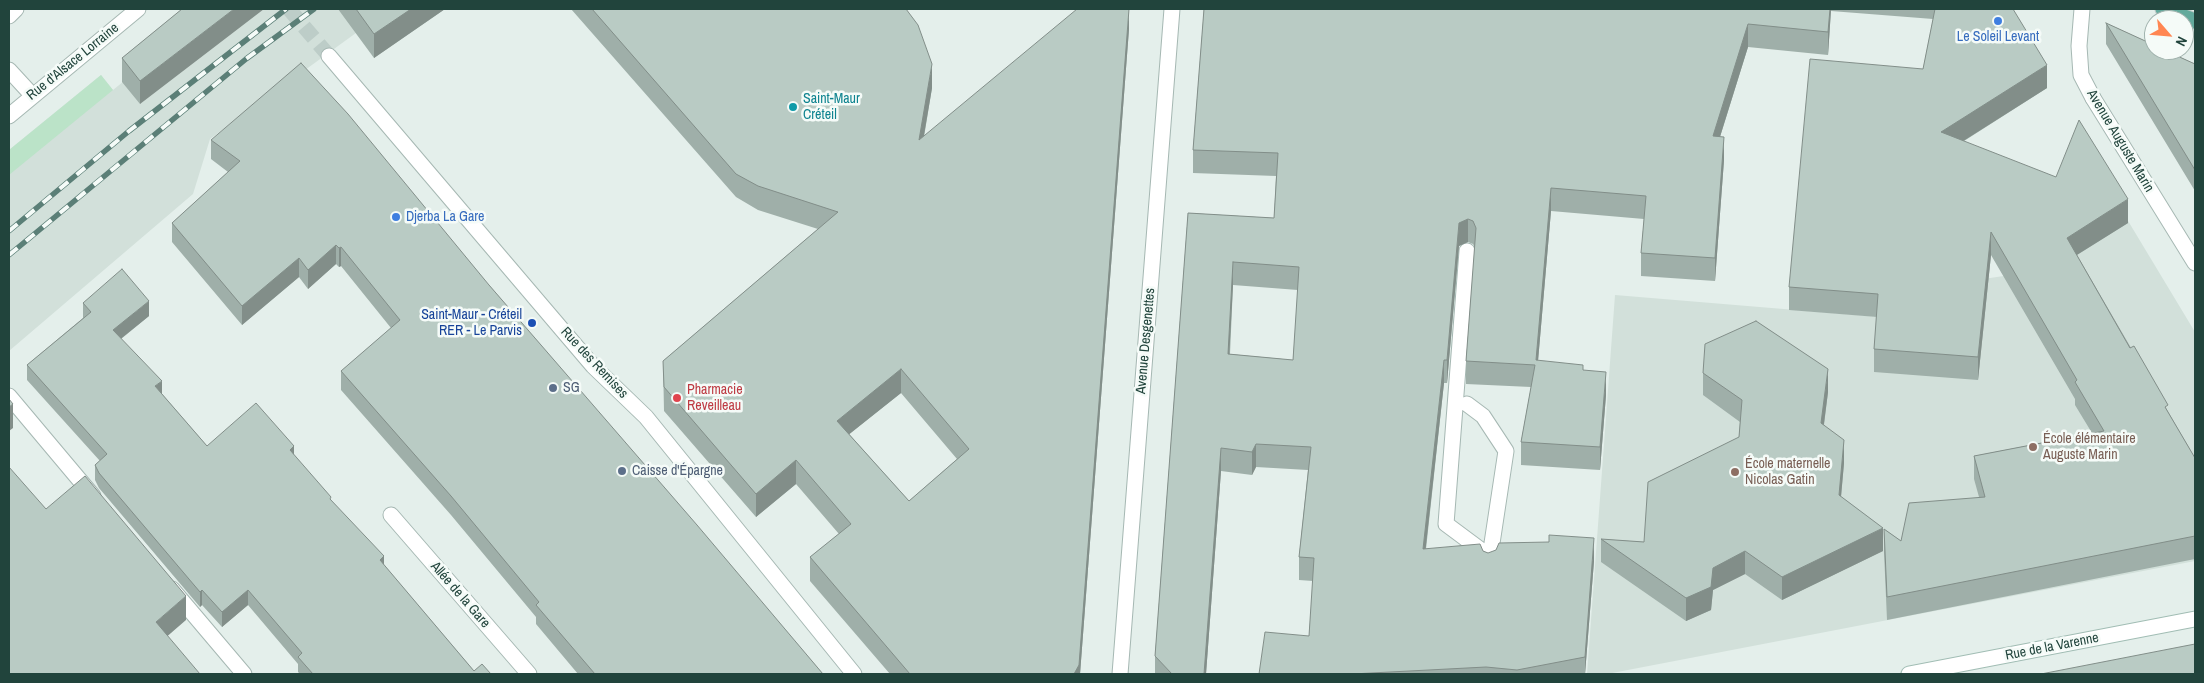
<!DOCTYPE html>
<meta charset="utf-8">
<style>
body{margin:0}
#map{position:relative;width:2204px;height:683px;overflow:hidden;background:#e4efeb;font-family:"Archivo Narrow",sans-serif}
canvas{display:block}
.frame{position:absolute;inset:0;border:10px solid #21443c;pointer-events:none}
.north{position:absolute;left:2144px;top:10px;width:50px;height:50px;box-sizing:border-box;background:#f5fbf8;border:1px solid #a0b2ad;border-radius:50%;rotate:117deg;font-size:14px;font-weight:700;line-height:20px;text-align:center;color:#21443c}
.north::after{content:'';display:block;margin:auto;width:18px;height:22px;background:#ff8652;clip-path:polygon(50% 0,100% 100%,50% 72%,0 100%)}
</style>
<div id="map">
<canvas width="2204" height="683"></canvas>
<div class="frame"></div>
<div class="north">N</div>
</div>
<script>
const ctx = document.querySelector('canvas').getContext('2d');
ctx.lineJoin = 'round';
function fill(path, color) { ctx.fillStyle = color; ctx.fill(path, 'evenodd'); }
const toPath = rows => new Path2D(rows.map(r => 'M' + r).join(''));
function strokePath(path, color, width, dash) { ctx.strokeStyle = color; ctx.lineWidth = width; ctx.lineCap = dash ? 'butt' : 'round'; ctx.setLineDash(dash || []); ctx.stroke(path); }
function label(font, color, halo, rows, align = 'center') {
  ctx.font = font + ' "Archivo Narrow",sans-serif'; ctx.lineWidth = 5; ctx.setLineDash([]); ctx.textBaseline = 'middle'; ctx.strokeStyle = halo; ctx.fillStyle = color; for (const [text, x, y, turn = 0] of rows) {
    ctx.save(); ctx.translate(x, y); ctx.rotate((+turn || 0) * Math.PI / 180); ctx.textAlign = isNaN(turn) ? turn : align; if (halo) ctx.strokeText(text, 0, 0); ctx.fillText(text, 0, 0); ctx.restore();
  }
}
const built = toPath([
 [212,9,389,9,210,139,193,194,9,351,9,150,101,75,113,90],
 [2107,186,2195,332,2195,561,1607,674,1587,674,1615,295,1880,317,1881,294,2031,272]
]);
const green = toPath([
 [101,75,113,90,9,175,9,150]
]);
const tertiaryTunnel = toPath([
 [289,9,329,56]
]);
const service = toPath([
 [9,16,16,9],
 [9,70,32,95],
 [1467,251,1446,524,1489,556],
 [1467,404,1483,416,1506,451,1489,563],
 [391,515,529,674]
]);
const pedestrian = toPath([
 [2093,98,2195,263]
]);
const minor = toPath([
 [2082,9,2079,46,2081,75,2093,98],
 [9,396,93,496],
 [172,589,244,674],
 [1120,674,1172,9]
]);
const tertiary = toPath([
 [329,56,593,366,646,417,854,674],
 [9,116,138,9]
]);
const secondary = toPath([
 [1909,674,2195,619]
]);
const primary = toPath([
 [2163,9,2195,21]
]);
const rail = toPath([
 [9,231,129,131,286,9],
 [9,255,246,59,314,9]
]);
const wall = toPath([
 [182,9,140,104,122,82,122,58],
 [338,9,445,9,374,58],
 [571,9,906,9,932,88,924,137,1129,29,1080,674,890,674,810,581,810,557,839,534,796,484,756,517,664,411,663,361,818,229,758,210,736,197],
 [901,393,957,459,909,501,849,434],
 [1204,9,2013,9,2047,88,1964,141,2128,223,2077,255,2195,458,2195,559,1887,620,1884,552,1884,529,1901,541,1979,497,1974,479,1974,456,2092,433,2075,405,2075,399,1991,255,1978,380,1874,372,1874,349,1877,317,1789,310,1789,287,1923,69,1933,19,1831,11,1828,55,1748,47,1720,137,1724,160,1715,281,1641,276,1641,253,1644,219,1551,211,1538,361,1583,370,1606,395,1600,470,1521,465,1521,442,1531,387,1466,384,1466,361,1475,248,1473,244,1468,242,1459,246,1447,383,1444,383,1426,549,1483,551,1488,553,1594,561,1585,674,1259,674,1309,636,1313,581,1299,580,1299,557,1308,470,1256,467,1252,475,1221,471,1206,674,1155,674,1155,656,1188,213,1274,218,1276,176,1193,173,1193,150],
 [1233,285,1298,290,1293,360,1230,354],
 [2106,23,2195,64,2195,191,2106,44],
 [211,140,489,285,823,674,578,674,536,624,536,617,451,515,341,390,341,371,391,328,341,266,339,267,336,264,308,289,299,277,242,325,172,242,172,223,228,172,211,159],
 [83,303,149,316,121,339,162,394,207,446,294,455,384,565,474,671,491,674,300,674,298,672,298,664,248,605,222,627,202,605,200,607,99,488,95,480,95,465,100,461,27,380,27,365,83,318],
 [1703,373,1828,392,1824,425,1844,463,1841,497,1883,551,1782,600,1745,574,1713,590,1711,610,1686,621,1601,562,1601,539,1644,542,1739,437,1740,422,1703,395]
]);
const shadedWall = toPath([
 [234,9,264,9,140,104,140,81],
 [411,9,445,9,374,58,374,34],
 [1129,9,1129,29,1080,674,1074,674],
 [1830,9,1831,9,1828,55,1828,32],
 [1748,24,1748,47,1713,159,1713,136],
 [932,64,932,88,919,164,919,140],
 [2047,65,2047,88,1941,155,1941,132],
 [1724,137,1724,160,1715,281,1715,258],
 [1551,188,1551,211,1536,384,1536,360],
 [2128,199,2128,223,2067,261,2067,238],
 [1468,219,1468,242,1459,246,1447,383,1447,360,1459,223],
 [1991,232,1991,255,1978,380,1978,357],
 [336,245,336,264,308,289,308,270],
 [341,247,341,266,339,267,339,248],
 [299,258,299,277,242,325,242,306],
 [1233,262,1233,285,1228,377,1228,354],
 [149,301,149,316,113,345,113,330],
 [1444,360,1444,383,1423,572,1423,549],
 [901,369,901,393,837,444,837,421],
 [1828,369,1828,392,1821,446,1821,423],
 [1606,372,1606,395,1600,470,1600,447],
 [162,381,162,396,155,386],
 [13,404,13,428,9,431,9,407],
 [1844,440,1844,463,1839,518,1839,495],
 [1256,444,1256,467,1252,475,1252,452],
 [294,446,294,461,290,450],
 [1221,448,1221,471,1206,674,1204,674],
 [796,460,796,484,756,517,756,494],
 [1883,528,1883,551,1782,600,1782,577],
 [1594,538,1594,561,1585,674,1585,657],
 [1745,551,1745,574,1713,590,1711,610,1686,621,1686,598,1713,568],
 [384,556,384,571,380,560],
 [202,590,202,605,200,607,200,592],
 [248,590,248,605,222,627,222,612],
 [186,596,186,620,156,646,156,622]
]);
const building = toPath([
 [182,9,234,9,140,81,122,58,182,9],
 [356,9,411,9,374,34,356,9],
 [592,9,906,9,918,25,932,64,919,140,1077,9,1129,9,1079,665,1074,674,910,674,810,557,851,524,796,460,756,494,664,387,663,361,838,212,758,186,736,174,592,9],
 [901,369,969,449,909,501,837,421,901,369],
 [1204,9,1830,9,1828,32,1748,24,1713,136,1724,137,1715,258,1641,253,1646,196,1551,188,1536,360,1583,365,1583,370,1606,372,1600,447,1521,442,1535,365,1466,361,1476,228,1473,221,1468,219,1459,223,1447,360,1444,360,1423,549,1480,544,1483,551,1488,553,1496,550,1499,543,1549,542,1549,535,1594,538,1585,657,1517,670,1486,667,1352,674,1259,674,1265,632,1309,636,1314,558,1299,557,1311,447,1256,444,1252,452,1221,448,1204,674,1172,674,1155,656,1188,213,1274,218,1278,153,1193,150,1204,9],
 [1233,262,1299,267,1293,360,1228,354,1233,262],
 [1935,9,2013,9,2047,65,1941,132,2056,177,2079,120,2128,199,2067,238,2130,348,2134,346,2168,405,2165,407,2195,458,2195,536,1887,597,1884,529,1901,541,1909,503,1985,497,1974,456,2104,431,2075,382,2077,380,1991,232,1978,357,1874,349,1878,294,1789,287,1810,59,1923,69,1935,9],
 [2106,23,2154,45,2154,50,2164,50,2195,64,2195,170,2106,23],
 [301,63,348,114,489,285,697,525,823,674,595,674,536,605,539,602,451,496,341,371,400,320,341,247,339,248,336,245,308,270,299,258,242,306,172,223,240,161,211,140,301,63],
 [122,269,149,301,113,330,162,381,155,386,207,446,256,403,294,446,290,450,331,497,330,499,384,556,380,560,474,671,482,664,491,674,313,674,298,657,302,653,248,590,222,612,202,590,200,592,99,473,95,465,107,454,27,365,91,312,83,303,122,269],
 [1756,321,1828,369,1821,423,1844,440,1839,495,1883,528,1782,577,1745,551,1713,568,1711,587,1686,598,1601,539,1644,542,1648,482,1739,437,1742,400,1703,373,1705,344,1756,321],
 [9,399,13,404,9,407,9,399],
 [9,467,46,509,85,476,186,596,156,622,200,674,9,674,9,467],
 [2195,644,2195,674,2041,674,2195,644]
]);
const markers = [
 [1998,21,5,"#3f7fe0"],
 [793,107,5,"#0f9aa8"],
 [396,217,5,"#3f7fe0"],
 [532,323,5,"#1a4fb4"],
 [553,388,5,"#5c6f8a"],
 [677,398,5,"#e0444e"],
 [2033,447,5,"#8d6e63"],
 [622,471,5,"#5c6f8a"],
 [1735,472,5,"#8d6e63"]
];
const shopNames = [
 ["Le Soleil Levant",1998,37],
 ["Djerba La Gare",406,217,"left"]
];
const streetNames = [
 ["Rue d'Alsace Lorraine",73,62,-39],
 ["Avenue Auguste Marin",2120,141,59],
 ["Avenue Desgenettes",1146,341,-85],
 ["Rue des Remises",594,363,47],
 ["Allée de la Gare",460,595,49],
 ["Rue de la Varenne",2052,647,-11]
];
const cultureNames = [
 ["Saint-Maur",803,99],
 ["Créteil",803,115]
];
const transitNames = [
 ["Saint-Maur - Créteil",522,315],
 ["RER - Le Parvis",522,331]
];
const serviceNames = [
 ["SG",563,388],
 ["Caisse d'Épargne",632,471]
];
const healthNames = [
 ["Pharmacie",687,390],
 ["Reveilleau",687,406]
];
const educationNames = [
 ["École élémentaire",2043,439],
 ["Auguste Marin",2043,455],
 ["École maternelle",1745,464],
 ["Nicolas Gatin",1745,480]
];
fill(built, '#d2e0da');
fill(green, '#bbe3c8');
strokePath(tertiaryTunnel, '#bdcdc8', 15, [15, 8]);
strokePath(service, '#a6b8b3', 17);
strokePath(pedestrian, '#a6b8b3', 17);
strokePath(minor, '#a6b8b3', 17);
strokePath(tertiary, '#a6b8b3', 17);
strokePath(secondary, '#a1bdb4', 17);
strokePath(primary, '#c1cbc8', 17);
strokePath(service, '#fff', 15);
strokePath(pedestrian, '#fff', 15);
strokePath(minor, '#fff', 15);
strokePath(tertiary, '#fff', 15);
strokePath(secondary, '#fff', 15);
strokePath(primary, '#63aa9c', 15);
strokePath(rail, '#5b7f77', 5.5);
strokePath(rail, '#f5fbf8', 4, [11]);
fill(wall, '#9fafa9');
fill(shadedWall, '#828e89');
fill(building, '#b9cbc4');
strokePath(building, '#828e89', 1);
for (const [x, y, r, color] of markers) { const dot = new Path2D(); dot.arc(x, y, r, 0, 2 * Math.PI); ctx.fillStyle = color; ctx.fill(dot); strokePath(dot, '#f5fbf8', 2); }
label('14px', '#366cbe', '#f5fbf8', shopNames);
label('14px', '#21443c', '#f5fbf8', streetNames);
label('14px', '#0d838f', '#f5fbf8', cultureNames, 'left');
label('14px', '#164399', '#f5fbf8', transitNames, 'right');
label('14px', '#4e5e75', '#f5fbf8', serviceNames, 'left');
label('14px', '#be3a42', '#f5fbf8', healthNames, 'left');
label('14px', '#785e54', '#f5fbf8', educationNames, 'left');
</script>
